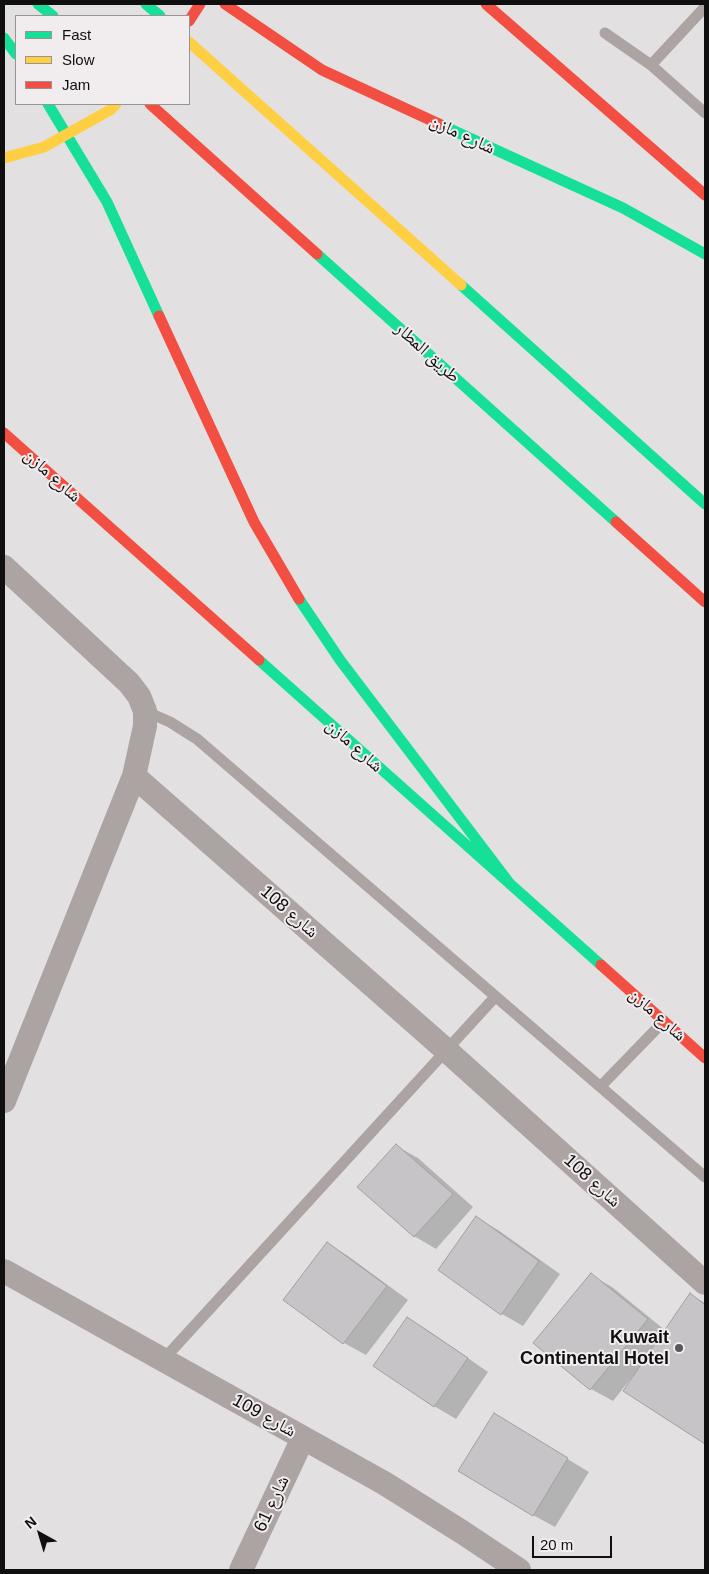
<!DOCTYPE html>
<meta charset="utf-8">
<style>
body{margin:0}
#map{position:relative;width:709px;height:1574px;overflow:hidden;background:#e2e0e1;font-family:Helvetica,sans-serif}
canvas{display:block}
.frame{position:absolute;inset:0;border:5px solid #100f0f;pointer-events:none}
.legend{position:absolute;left:15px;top:15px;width:175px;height:90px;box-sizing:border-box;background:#f1ecee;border:1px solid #979495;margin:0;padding:6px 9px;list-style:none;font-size:15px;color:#100f0f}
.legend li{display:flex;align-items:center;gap:10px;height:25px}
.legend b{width:25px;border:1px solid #979495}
.north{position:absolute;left:15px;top:1509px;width:50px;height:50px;-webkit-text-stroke:4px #f1ecee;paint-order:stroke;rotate:321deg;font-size:14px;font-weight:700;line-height:20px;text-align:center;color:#100f0f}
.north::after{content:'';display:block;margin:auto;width:18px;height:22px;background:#100f0f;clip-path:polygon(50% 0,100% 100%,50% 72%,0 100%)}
.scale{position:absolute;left:532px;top:1536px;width:80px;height:22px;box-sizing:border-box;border:2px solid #100f0f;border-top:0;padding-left:6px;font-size:15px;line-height:18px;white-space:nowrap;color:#100f0f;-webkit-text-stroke:4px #f1ecee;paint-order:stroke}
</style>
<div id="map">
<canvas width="709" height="1574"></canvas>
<div class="frame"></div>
<ul class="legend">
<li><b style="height:6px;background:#16e098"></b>Fast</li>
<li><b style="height:6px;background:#ffcf43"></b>Slow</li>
<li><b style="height:6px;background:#f24e42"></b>Jam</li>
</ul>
<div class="north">N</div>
<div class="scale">20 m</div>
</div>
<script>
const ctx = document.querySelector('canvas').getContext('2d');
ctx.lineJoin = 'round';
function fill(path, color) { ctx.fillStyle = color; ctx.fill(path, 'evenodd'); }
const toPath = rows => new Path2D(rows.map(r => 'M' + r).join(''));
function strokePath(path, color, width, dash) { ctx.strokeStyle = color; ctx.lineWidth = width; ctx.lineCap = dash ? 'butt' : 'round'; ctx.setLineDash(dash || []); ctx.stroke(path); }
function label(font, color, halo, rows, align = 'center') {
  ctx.font = font + ' Helvetica,"Noto Naskh Arabic",sans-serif'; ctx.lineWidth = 4; ctx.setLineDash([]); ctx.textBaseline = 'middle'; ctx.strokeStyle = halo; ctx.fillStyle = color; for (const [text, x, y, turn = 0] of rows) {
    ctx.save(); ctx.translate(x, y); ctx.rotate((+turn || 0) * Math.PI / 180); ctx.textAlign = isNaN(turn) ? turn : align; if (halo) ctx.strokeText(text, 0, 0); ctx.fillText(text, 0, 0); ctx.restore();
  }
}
const shadow = toPath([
 [396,1146,418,1158,473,1207,436,1249,414,1236],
 [477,1218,498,1230,560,1274,523,1326,502,1314],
 [327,1243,348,1256,408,1300,366,1355,344,1343,285,1299],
 [591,1275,612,1287,666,1331,690,1294,705,1303,705,1442,625,1391,635,1377,633,1376,613,1401,591,1389,535,1343],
 [408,1318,429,1331,488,1372,456,1419,434,1406],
 [515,1427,589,1472,555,1527,533,1515]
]);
const building = toPath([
 [396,1144,453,1194,414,1237,357,1187,396,1144],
 [476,1216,539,1261,501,1315,438,1270,476,1216],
 [327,1242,387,1286,343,1344,283,1300,327,1242],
 [591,1273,648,1319,590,1390,533,1343,591,1273],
 [690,1293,705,1305,705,1444,623,1391,690,1293],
 [407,1317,468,1358,434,1407,373,1366,407,1317],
 [494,1413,568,1458,533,1516,458,1471,494,1413]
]);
const lane = toPath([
 [605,33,651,65,705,113],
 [651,65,705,7],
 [145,711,170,722,197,739,705,1177],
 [601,1086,664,1021],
 [163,1360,495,997]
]);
const street = toPath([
 [4,567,129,683,139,696,145,711,145,726,134,776,4,1101],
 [134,776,446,1050,705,1283],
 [4,1271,384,1483,462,1532,519,1570],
 [241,1570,303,1438]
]);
const fast = toPath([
 [38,4,53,16],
 [146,4,160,16],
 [4,38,16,54],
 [48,104,107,202,159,316],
 [439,124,623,208,705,254],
 [317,254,616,522],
 [461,285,705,504],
 [299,599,340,660,510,884],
 [259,660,601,965]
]);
const slow = toPath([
 [189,42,461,285]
]);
const jam = toPath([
 [225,4,322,70,439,124],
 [486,4,705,195],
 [189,21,200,4],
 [150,104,317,254],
 [159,316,254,522,299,599],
 [4,433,259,660],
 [616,522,705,602],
 [601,965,705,1058]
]);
const slowBridge = toPath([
 [4,158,44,147,110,110,116,104]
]);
const markers = [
 [679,1348,5,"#5a5858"]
];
const streetNames = [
 ["شارع مازن",462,135,25],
 ["طريق المطار",427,353,42],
 ["شارع مازن",52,476,42],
 ["شارع مازن",354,746,42],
 ["شارع 108",289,912,41],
 ["شارع مازن",657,1015,42],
 ["شارع 108",592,1181,42],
 ["شارع 109",264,1416,29],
 ["شارع 61",272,1504,-65]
];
const poiNames = [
 ["Kuwait",669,1338],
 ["Continental Hotel",669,1359]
];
fill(shadow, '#0003');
fill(building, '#c6c4c6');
strokePath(building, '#a1a0a0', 1);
strokePath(lane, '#aca3a3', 11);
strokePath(street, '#aca3a3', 24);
strokePath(fast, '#16e098', 11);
strokePath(slow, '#ffcf43', 11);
strokePath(jam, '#f24e42', 11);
strokePath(slowBridge, '#ffcf43', 11);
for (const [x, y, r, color] of markers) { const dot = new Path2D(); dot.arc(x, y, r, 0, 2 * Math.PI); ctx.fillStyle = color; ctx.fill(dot); strokePath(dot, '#f1ecee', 2); }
label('18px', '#100f0f', '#f1ecee', streetNames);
label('bold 18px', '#100f0f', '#f1ecee', poiNames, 'right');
</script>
